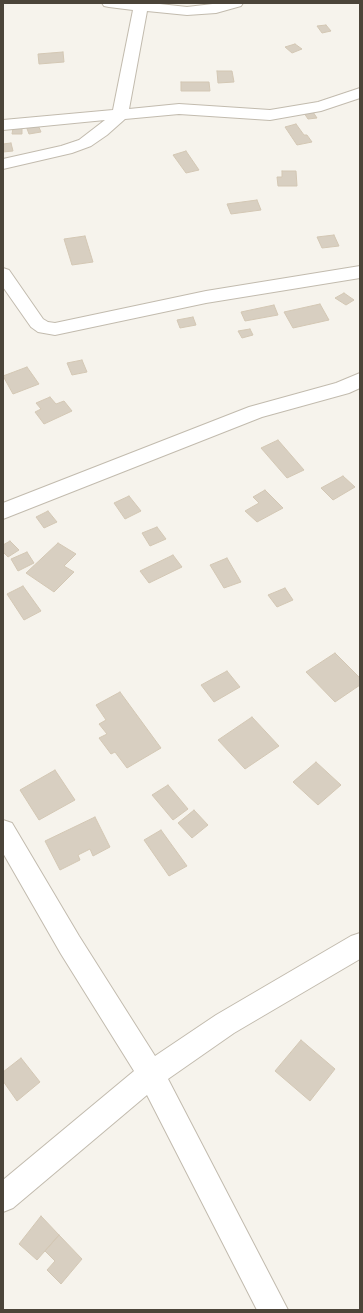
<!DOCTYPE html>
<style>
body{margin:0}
#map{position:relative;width:363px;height:1313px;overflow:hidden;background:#f6f3ec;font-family:"Golos Text",sans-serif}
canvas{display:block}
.frame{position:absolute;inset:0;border:4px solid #4b4439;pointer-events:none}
</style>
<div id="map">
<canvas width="363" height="1313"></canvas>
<div class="frame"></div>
</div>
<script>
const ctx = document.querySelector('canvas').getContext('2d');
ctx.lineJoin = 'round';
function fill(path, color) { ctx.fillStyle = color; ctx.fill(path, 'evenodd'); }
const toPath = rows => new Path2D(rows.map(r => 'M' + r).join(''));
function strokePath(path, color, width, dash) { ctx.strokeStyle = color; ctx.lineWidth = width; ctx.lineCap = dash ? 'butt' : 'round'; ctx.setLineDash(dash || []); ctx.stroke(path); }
const building = toPath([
 [326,25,331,31,322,33,317,26,326,25],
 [295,44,302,49,292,53,285,47,295,44],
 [63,52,64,62,39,64,38,54,63,52],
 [217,71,232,71,234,82,218,83,217,71],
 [181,82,209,82,210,91,181,91,181,82],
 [313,112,317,118,308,119,304,113,313,112],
 [296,124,304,135,307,135,312,142,297,145,285,127,296,124],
 [38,125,41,132,29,134,26,126,38,125],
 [22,127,22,134,12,134,13,128,22,127],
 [11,143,13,151,3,152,3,144,11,143],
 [186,151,199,170,186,173,173,155,186,151],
 [282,171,296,171,297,186,278,186,277,177,282,177,282,171],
 [257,200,261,210,231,214,227,204,257,200],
 [334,235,339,246,322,248,317,237,334,235],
 [85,236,93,262,72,265,64,239,85,236],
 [344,293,354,300,346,305,335,298,344,293],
 [320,304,329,320,293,328,284,312,320,304],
 [274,305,278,315,245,321,241,312,274,305],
 [193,317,196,325,180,328,177,320,193,317],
 [250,329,253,335,242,338,238,331,250,329],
 [82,360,87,372,72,375,67,363,82,360],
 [27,367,39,384,13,394,3,376,27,367],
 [50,397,56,404,64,401,72,411,44,424,35,412,41,409,36,403,50,397],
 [278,440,304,470,287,478,261,448,278,440],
 [343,476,355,487,333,500,321,488,343,476],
 [265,490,283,508,257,522,245,511,259,503,253,497,265,490],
 [129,496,141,511,125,519,114,503,129,496],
 [48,511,57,522,44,528,36,517,48,511],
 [157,527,166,539,150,546,142,533,157,527],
 [10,541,19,550,8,557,3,552,3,545,10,541],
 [58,543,76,554,64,566,74,572,54,592,26,573,58,543],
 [27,552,34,563,18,571,11,559,27,552],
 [173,555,182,567,149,583,140,571,173,555],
 [227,558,241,582,224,588,210,565,227,558],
 [23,586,41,611,24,620,7,594,23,586],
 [285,588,293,600,277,607,268,595,285,588],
 [335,653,360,678,360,685,335,702,306,672,335,653],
 [227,671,240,687,214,702,201,685,227,671],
 [120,692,161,748,127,768,115,752,111,754,99,738,107,734,99,724,106,720,96,705,120,692],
 [252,717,279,746,245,769,218,740,252,717],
 [316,762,341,785,318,805,293,782,316,762],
 [55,770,75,800,39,820,20,790,55,770],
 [168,785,188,809,173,820,152,795,168,785],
 [194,810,208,825,192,838,178,823,194,810],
 [95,817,110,847,93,856,90,849,78,855,80,860,60,870,45,841,95,817],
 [161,830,187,866,169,876,144,840,161,830],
 [301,1040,335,1069,310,1101,275,1071,301,1040],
 [21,1058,40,1082,17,1101,3,1081,3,1072,21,1058],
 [41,1216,59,1235,37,1260,19,1244,41,1216],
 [59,1235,82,1259,61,1284,47,1270,55,1261,45,1251,59,1235]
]);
const street = toPath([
 [102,3,151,3,187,7,221,3,243,3,241,6,216,13,187,15,147,11,129,109,179,104,270,110,318,102,360,88,360,98,321,111,270,120,179,114,125,119,107,135,91,146,72,153,3,169,3,159,61,146,79,140,105,120,3,130,3,120,113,110,133,10,109,7,104,6,102,3],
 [360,266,360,278,206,303,55,335,38,332,31,327,3,287,3,268,9,270,43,319,48,322,55,323,206,291,360,266],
 [360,373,360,388,349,393,262,417,3,519,3,503,249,407,336,383,360,373],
 [3,820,12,823,79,936,155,1056,216,1015,351,936,360,933,360,959,234,1033,168,1079,288,1310,257,1310,147,1095,13,1208,3,1212,3,1180,134,1071,61,954,3,853,3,820]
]);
fill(building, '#d8cfc1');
strokePath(building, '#d3c7b4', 1);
strokePath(street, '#c2bbae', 2);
fill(street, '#fff');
</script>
